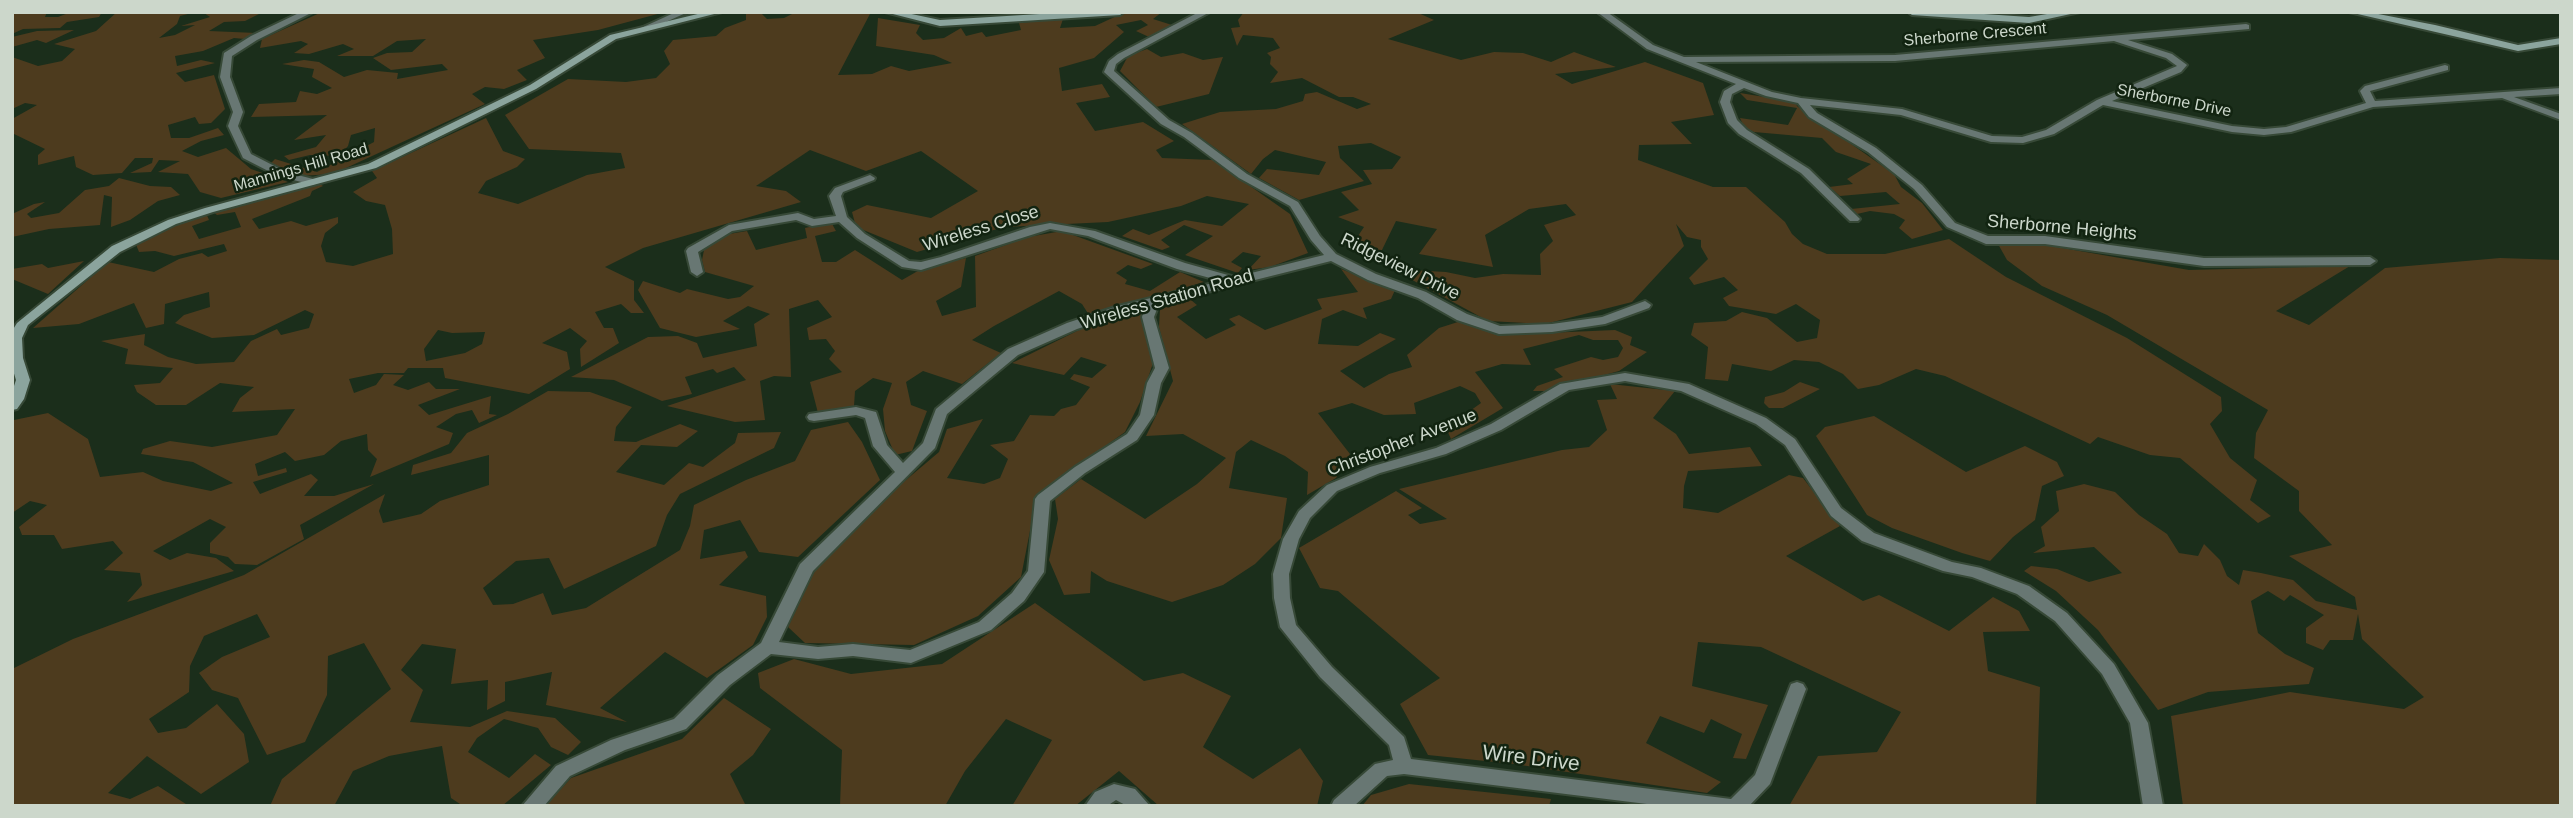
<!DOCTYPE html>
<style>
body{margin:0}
#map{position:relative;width:2573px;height:818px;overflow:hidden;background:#1b2e1b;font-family:Arial,sans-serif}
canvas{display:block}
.frame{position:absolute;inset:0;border:14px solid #ccd7cb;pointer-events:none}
</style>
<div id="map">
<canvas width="2573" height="818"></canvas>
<div class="frame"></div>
</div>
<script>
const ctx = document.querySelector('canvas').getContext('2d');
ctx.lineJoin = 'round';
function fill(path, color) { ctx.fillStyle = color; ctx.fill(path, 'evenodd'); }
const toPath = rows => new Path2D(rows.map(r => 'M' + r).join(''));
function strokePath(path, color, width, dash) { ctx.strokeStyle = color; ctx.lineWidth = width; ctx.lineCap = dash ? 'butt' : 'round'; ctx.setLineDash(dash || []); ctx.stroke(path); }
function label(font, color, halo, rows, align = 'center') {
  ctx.font = font + ' Arial,sans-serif'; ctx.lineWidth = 5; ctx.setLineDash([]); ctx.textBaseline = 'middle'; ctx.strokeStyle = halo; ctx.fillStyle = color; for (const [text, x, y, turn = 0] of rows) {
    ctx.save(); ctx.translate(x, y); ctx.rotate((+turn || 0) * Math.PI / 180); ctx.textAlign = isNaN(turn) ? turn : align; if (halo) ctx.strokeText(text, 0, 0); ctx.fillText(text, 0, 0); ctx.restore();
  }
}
const green = toPath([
 [12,12,47,12,45,17,58,17,71,12,102,12,99,17,67,22,60,28,23,29,12,34],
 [117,12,196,12,180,16,177,24,159,38,175,35,195,25,181,26,210,17,204,13,206,12,263,12,245,21,224,22,209,31,257,33,245,39,234,38,203,51,175,56,177,66,201,60,215,63,176,73,185,82,214,75,225,109,211,123,199,124,195,117,168,125,171,138,189,138,218,128,224,135,201,141,182,151,198,157,226,148,251,169,288,182,221,198,200,192,188,174,158,172,180,161,159,160,151,172,130,173,152,163,153,158,135,158,122,173,93,175,76,167,74,156,38,165,38,155,45,149,12,133,12,119,37,105,25,103,12,109,12,57,38,66,62,61,75,49,54,44,96,31],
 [322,12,665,12,598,30,533,40,545,58,517,70,527,80,504,89,485,87,472,94,485,104,333,174,300,176,270,164,275,159,317,172,374,142,375,128,351,135,348,146,339,156,310,155,289,160,284,156,316,147,326,135,294,140,327,115,251,117,259,104,296,102,300,91,317,94,332,88,312,77,314,69,282,64,304,60,319,62,344,77,367,70,398,73,397,79,448,70,442,64,391,70,373,58,387,53,412,52,426,39,397,41,373,56,337,56,354,49,343,44,309,54,294,53,308,44,301,41,260,48,262,39],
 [746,12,760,12,767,19,784,18,796,12,871,12,838,75,872,74,891,66,909,71,952,63,934,55,876,46,878,18,920,25,916,33,923,40,944,38,961,28,966,36,982,32,986,37,1021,30,1019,23,1063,19,1060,28,1095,26,1121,14,1162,12,1153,19,1172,25,1149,37,1136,31,1148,25,1141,20,1116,25,1124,32,1094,58,1059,68,1062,91,1102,84,1110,97,1076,103,1095,131,1143,122,1174,141,1156,150,1162,158,1213,160,1290,214,1308,253,1270,267,1248,270,1261,256,1243,252,1231,262,1242,268,1238,273,1185,255,1213,236,1184,225,1161,240,1170,247,1162,250,1122,236,1133,229,1149,235,1185,220,1222,226,1249,204,1207,196,1181,206,1108,222,1004,227,917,252,856,227,852,212,867,205,931,218,978,191,921,151,866,171,810,150,756,186,786,191,801,202,643,248,605,267,634,281,634,300,644,313,631,313,621,304,595,312,604,328,613,328,619,343,581,367,580,349,587,341,570,328,542,343,567,352,570,369,529,394,445,378,443,368,408,368,404,373,378,373,349,379,354,393,376,385,384,374,404,375,393,385,408,390,429,382,436,389,460,389,418,405,429,415,491,396,489,414,497,415,479,423,472,410,456,414,436,427,453,433,449,444,370,477,377,459,368,450,367,434,341,441,324,455,295,461,285,452,255,464,258,476,286,468,287,472,253,482,260,494,311,474,318,480,304,496,334,496,374,484,300,525,304,539,257,565,235,564,228,557,210,553,210,543,226,527,210,519,153,551,170,560,187,553,216,558,234,571,127,602,142,585,140,573,104,570,123,553,113,541,62,549,54,535,22,535,19,527,47,505,30,501,12,513,14,420,48,413,88,439,100,477,143,472,163,481,211,491,233,483,193,462,141,454,143,449,170,441,212,447,277,435,295,409,232,412,240,398,254,387,220,383,186,405,156,405,137,392,134,385,160,383,173,368,125,364,128,349,101,341,145,334,144,345,168,357,196,364,234,362,251,341,277,329,281,335,309,328,314,314,305,310,254,335,212,338,175,323,184,315,210,307,209,292,165,304,164,324,146,328,134,303,79,324,33,328,108,262,154,272,179,259,202,253,208,257,227,251,224,244,174,256,155,251,139,252,135,242,206,213,209,220,192,226,199,239,241,227,235,212,217,215,212,211,320,184,323,186,312,191,310,196,252,219,259,229,291,221,306,226,338,217,338,223,325,233,321,246,326,262,353,266,393,254,392,229,385,205,366,201,353,192,377,178,372,171,486,118,503,151,525,159,517,167,486,181,478,193,518,204,587,175,625,168,621,153,529,149,505,115,568,79,626,82,656,78,670,64,664,51,673,40,716,36,725,28,746,20],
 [438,330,452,333,485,332,482,344,465,353,426,361,424,349],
 [1244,12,1416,12,1434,20,1388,39,1461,60,1494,52,1523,53,1551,62,1574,52,1616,67,1555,74,1572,84,1645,62,1703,83,1714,115,1671,122,1692,144,1639,145,1638,160,1713,187,1746,187,1785,222,1792,234,1803,244,1827,254,1885,254,1949,239,2006,277,2127,338,2221,397,2222,411,2210,424,2230,458,2257,480,2250,500,2271,516,2258,523,2180,458,2150,455,2098,437,2090,444,1945,376,1916,369,1879,385,1858,389,1843,374,1819,362,1794,360,1771,371,1732,364,1728,381,1705,379,1708,347,1691,335,1694,323,1726,321,1742,312,1767,318,1797,342,1817,338,1820,320,1796,304,1776,314,1729,306,1723,298,1738,290,1724,277,1694,285,1689,278,1708,259,1701,247,1701,240,1687,237,1676,224,1684,246,1632,302,1545,324,1488,321,1392,269,1446,272,1475,278,1503,274,1541,275,1540,254,1553,241,1544,225,1576,215,1566,204,1529,209,1485,235,1493,267,1419,254,1437,229,1396,221,1381,252,1352,245,1364,227,1338,217,1359,210,1341,192,1372,184,1363,170,1392,169,1401,157,1371,143,1338,146,1340,158,1364,181,1299,200,1259,178,1267,169,1319,175,1326,162,1275,150,1263,159,1251,174,1182,124,1220,112,1276,109,1303,101,1305,94,1317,92,1357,109,1371,104,1353,97,1339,97,1302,78,1270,83,1278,72,1270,64,1271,57,1267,53,1280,48,1273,38,1243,35,1237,46,1231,28,1240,27,1238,20],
 [74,30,46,43,37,40,12,47,12,37,37,31],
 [1147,49,1161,57,1183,53,1203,60,1223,57,1209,94,1156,107,1120,71,1128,56],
 [1740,93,1796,102,1797,106,1894,174,1901,187,1922,203,1943,230,1912,239,1899,228,1905,220,1894,214,1870,211,1857,214,1851,209,1900,204,1886,192,1840,196,1829,187,1853,184,1847,179,1871,164,1836,152,1822,138,1754,132,1744,127,1740,118,1788,125,1797,108,1747,100],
 [119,178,150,186,171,187,180,195,158,201,130,220,111,227,112,197,104,195,100,225,49,229,12,237,12,214,34,204,45,202,27,214,31,218,59,213,85,190,109,186],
 [831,222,836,231,815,236,822,262,836,262,855,250,902,280,923,268,966,258,961,287,936,301,942,316,976,307,975,256,1028,237,1062,231,1153,264,1141,269,1128,265,1116,273,1127,280,1125,284,1150,291,1180,272,1204,282,1089,315,1082,304,1059,291,994,326,972,340,1001,353,962,384,923,371,906,382,911,405,927,411,912,451,895,455,885,431,883,409,892,383,873,378,855,391,854,406,818,413,810,382,842,372,829,359,835,351,826,339,809,340,807,328,832,317,818,300,789,309,791,377,774,376,760,381,765,420,735,422,667,406,746,380,734,367,717,373,713,369,685,377,692,394,662,401,614,380,571,377,648,337,678,336,697,343,703,358,757,346,754,324,770,314,748,306,723,321,740,329,696,337,660,328,638,290,643,281,680,293,687,289,728,299,740,297,754,286,705,272,702,260,704,250,729,234,747,231,756,250,807,238,805,228],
 [1998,244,2051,246,2189,270,2350,266,2276,311,2309,325,2385,268,2500,258,2561,260,2561,806,2183,806,2171,716,2290,692,2404,709,2424,697,2362,639,2358,614,2353,640,2330,640,2323,650,2306,643,2306,628,2324,615,2290,595,2284,601,2268,591,2251,601,2258,633,2285,654,2314,668,2309,684,2208,692,2158,710,2098,630,2056,591,2024,571,2031,566,2057,569,2089,582,2122,573,2094,547,2033,553,2045,546,2041,527,2059,511,2056,491,2084,484,2115,492,2139,515,2167,534,2179,553,2198,556,2204,544,2220,560,2227,576,2239,585,2243,570,2261,573,2293,580,2316,601,2357,610,2355,597,2289,556,2332,545,2299,511,2299,491,2254,458,2256,433,2268,410,2107,315,2042,286,2007,260],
 [84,261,48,294,12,279,12,269,42,264,48,268],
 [1341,269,1395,290,1391,299,1363,308,1367,319,1343,310,1322,319,1318,344,1358,346,1380,333,1396,339,1340,371,1364,388,1389,374,1412,367,1407,355,1439,328,1461,321,1500,335,1615,330,1632,337,1630,345,1647,352,1619,371,1546,391,1533,391,1537,386,1563,377,1554,369,1591,357,1603,360,1618,357,1623,348,1618,340,1593,340,1579,335,1523,349,1531,365,1502,364,1475,372,1503,408,1451,439,1446,428,1481,403,1475,393,1460,386,1414,403,1416,414,1384,415,1352,403,1318,413,1350,454,1336,478,1307,495,1308,472,1285,456,1251,440,1236,452,1229,488,1287,498,1281,538,1255,564,1223,585,1172,602,1107,581,1091,571,1090,593,1064,595,1049,560,1058,519,1055,499,1081,479,1145,519,1197,484,1226,458,1183,434,1146,436,1173,381,1159,327,1160,309,1191,300,1197,305,1177,317,1206,339,1236,325,1229,319,1239,315,1265,330,1322,309,1317,299,1358,292],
 [1140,311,1153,363,1140,402,1125,432,1037,495,1021,577,978,616,914,645,805,643,788,627,817,566,874,507,939,452,947,429,983,419,947,478,984,484,1000,478,1008,459,990,445,1014,441,1030,415,1054,416,1061,409,1076,405,1090,387,1070,379,1074,374,1092,378,1107,365,1081,357,1064,375,1012,363,1081,329],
 [1800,382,1820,389,1783,408,1769,408,1764,403,1765,397,1784,392],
 [1610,384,1675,391,1653,418,1676,434,1689,454,1750,447,1762,466,1688,471,1684,486,1683,508,1718,513,1789,475,1803,478,1840,526,1786,556,1863,601,1879,595,1949,631,1993,597,2019,611,2030,631,1983,632,1988,671,2040,687,2036,806,1789,806,1818,756,1877,752,1901,712,1761,647,1698,642,1692,686,1768,705,1746,759,1733,758,1742,734,1711,719,1704,733,1660,716,1646,743,1721,782,1707,793,1514,764,1428,755,1400,704,1440,678,1338,591,1320,588,1299,548,1396,491,1422,508,1408,515,1420,524,1447,519,1399,489,1562,450,1589,447,1607,430,1597,400,1617,399],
 [548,391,590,392,632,407,616,427,614,441,636,442,680,424,698,431,677,447,641,445,616,472,664,485,689,463,703,467,735,443,738,433,781,432,774,448,680,494,667,515,656,546,564,589,549,558,516,561,483,588,493,605,513,604,543,593,552,615,586,608,680,550,690,526,694,505,746,480,795,461,811,430,848,422,862,442,880,480,798,557,759,552,740,520,704,530,700,559,745,551,748,557,719,585,766,596,767,617,753,645,707,678,665,652,600,708,627,722,546,705,552,672,505,682,505,701,487,710,488,680,451,684,456,649,422,644,401,670,423,690,410,722,470,727,507,711,555,718,581,742,568,755,551,747,538,728,504,719,477,738,468,752,509,778,535,754,551,765,502,806,463,806,451,798,442,746,389,756,353,771,334,806,270,806,282,779,391,689,364,643,328,656,327,695,305,742,267,755,238,698,212,690,199,673,222,657,270,637,257,614,204,636,190,666,189,692,149,719,158,733,186,728,217,704,244,734,249,762,201,794,147,756,108,793,130,799,158,786,189,806,12,806,12,669,73,639,244,575,385,494,379,511,383,523,421,514,440,501,489,485,489,455,411,475,413,465,451,453,467,433,508,414],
 [1874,416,1966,472,2025,446,2057,462,2064,476,2042,486,2035,520,2013,537,1990,561,1962,553,1892,528,1867,515,1816,436,1825,427],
 [1035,603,1144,681,1183,673,1231,696,1203,747,1253,779,1300,748,1323,781,1317,806,1159,806,1119,771,1075,806,1012,806,1052,740,1006,719,965,771,945,806,840,806,842,750,760,688,758,673,794,659,851,674,942,664],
 [724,698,771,729,753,755,730,774,746,806,545,806,571,778,682,739],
 [1409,784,1551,799,1549,806,1362,806,1371,795]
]);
const street = toPath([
 [301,12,313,12,257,40,232,56,230,77,243,112,238,126,251,154,286,172,317,180,318,182,313,185,278,176,243,158,228,126,233,112,220,77,224,53,251,36,301,12],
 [676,12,688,12,648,30,641,28,676,12],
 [1199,12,1210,12,1124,58,1116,64,1114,71,1169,120,1192,133,1247,174,1298,202,1320,236,1336,254,1376,274,1426,292,1467,314,1500,326,1552,324,1602,317,1645,301,1651,305,1649,308,1605,324,1552,332,1499,334,1457,320,1418,298,1368,280,1331,261,1159,304,1154,317,1169,368,1161,383,1154,415,1137,440,1085,473,1050,501,1044,572,1024,601,991,630,911,663,853,656,818,659,771,654,730,685,686,729,625,750,570,776,544,806,522,806,556,766,611,740,674,719,718,675,761,643,800,564,895,472,873,446,865,418,856,415,814,421,809,420,807,417,809,414,856,407,876,412,887,445,903,463,923,443,936,409,1008,349,1067,323,1118,306,1221,281,1177,269,1088,236,1050,229,921,270,902,267,857,238,839,222,812,226,796,220,732,231,698,252,703,272,697,276,691,272,686,251,688,248,729,225,798,213,814,219,836,216,829,196,835,188,870,175,875,178,874,180,843,192,841,196,847,217,865,234,909,261,921,262,941,257,1030,227,1050,223,1095,231,1185,263,1235,277,1324,255,1311,240,1290,206,1239,178,1184,137,1161,124,1104,72,1109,61,1118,54,1199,12],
 [1145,307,1142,317,1155,368,1147,383,1140,415,1127,434,1075,467,1038,495,1035,499,1028,571,1012,593,979,622,910,650,853,644,818,647,779,642,813,571,935,448,947,414,1018,355,1077,329,1145,307],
 [1597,12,1607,12,1653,45,1684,57,1895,55,2246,24,2249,25,2249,29,2128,40,2172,54,2187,65,2181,72,2112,101,2232,126,2264,129,2286,127,2366,103,2360,91,2365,86,2445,65,2448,66,2448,70,2370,91,2375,101,2561,88,2561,94,2514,97,2561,114,2561,120,2502,98,2373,107,2291,132,2264,135,2232,132,2103,105,2054,134,2023,143,1991,142,1901,115,1810,105,1817,113,1876,148,1922,185,1955,223,1988,236,2045,236,2204,258,2370,257,2376,261,2370,265,2204,266,2045,244,1986,244,1947,227,1914,189,1868,152,1809,117,1798,103,1766,96,1744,88,1732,94,1730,102,1737,120,1747,130,1809,169,1860,219,1858,221,1850,221,1801,173,1739,134,1728,123,1720,102,1724,91,1736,84,1647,49,1597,12],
 [2114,41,2166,58,2177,66,2097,100,2046,130,2022,137,1992,136,1902,109,1801,98,1772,92,1696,62,1895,61,2114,41],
 [1625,373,1689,384,1766,418,1795,439,1841,508,1874,533,1952,562,1981,568,2029,586,2067,613,2114,664,2148,723,2163,806,2143,806,2130,723,2102,674,2055,621,2017,594,1972,577,1943,571,1862,541,1831,516,1785,445,1756,424,1681,391,1625,381,1569,390,1501,430,1446,454,1380,473,1337,491,1310,518,1299,539,1289,574,1290,598,1296,625,1332,667,1404,737,1411,759,1731,799,1755,775,1791,684,1797,682,1803,684,1806,689,1770,784,1749,806,1663,806,1404,774,1387,776,1354,806,1331,806,1334,800,1375,764,1393,760,1389,745,1320,677,1280,627,1274,598,1273,574,1283,539,1299,511,1327,485,1370,467,1436,448,1491,424,1560,384,1625,373],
 [1114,784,1135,789,1150,806,1127,806,1116,800,1107,806,1085,806,1095,792,1114,784]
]);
const secondary = toPath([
 [706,12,722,12,616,39,536,89,376,168,213,212,176,224,120,252,28,325,22,338,23,358,30,380,24,399,17,409,12,410,12,392,16,380,12,367,12,331,17,323,112,246,168,220,205,208,368,164,530,85,610,35,706,12],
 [885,12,902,12,940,20,1073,12,1124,12,1120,15,940,26,885,12],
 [1908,12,1954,12,2029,17,2059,12,2080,12,2029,23,1912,15,1908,12],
 [2349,12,2368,12,2435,25,2518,45,2561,38,2561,44,2518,51,2349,12]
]);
const farStreetnames = [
 ["Sherborne Crescent",1975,35,-5],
 ["Sherborne Drive",2174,101,11],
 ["Mannings Hill Road",301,168,-16]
];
const streetNames = [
 ["Sherborne Heights",2062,228,5],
 ["Wireless Close",981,229,-17],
 ["Ridgeview Drive",1400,267,26],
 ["Wireless Station Road",1167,300,-16],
 ["Christopher Avenue",1402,443,-21]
];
const nearStreetnames = [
 ["Wire Drive",1531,759,7]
];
fill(green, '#4d3b1e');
strokePath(street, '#374937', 4);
strokePath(secondary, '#374937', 4);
fill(street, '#687773');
fill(secondary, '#8ba49d');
label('16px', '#ccd7cb', '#122411', farStreetnames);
label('18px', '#ccd7cb', '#122411', streetNames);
label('21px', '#ccd7cb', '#122411', nearStreetnames);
</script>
